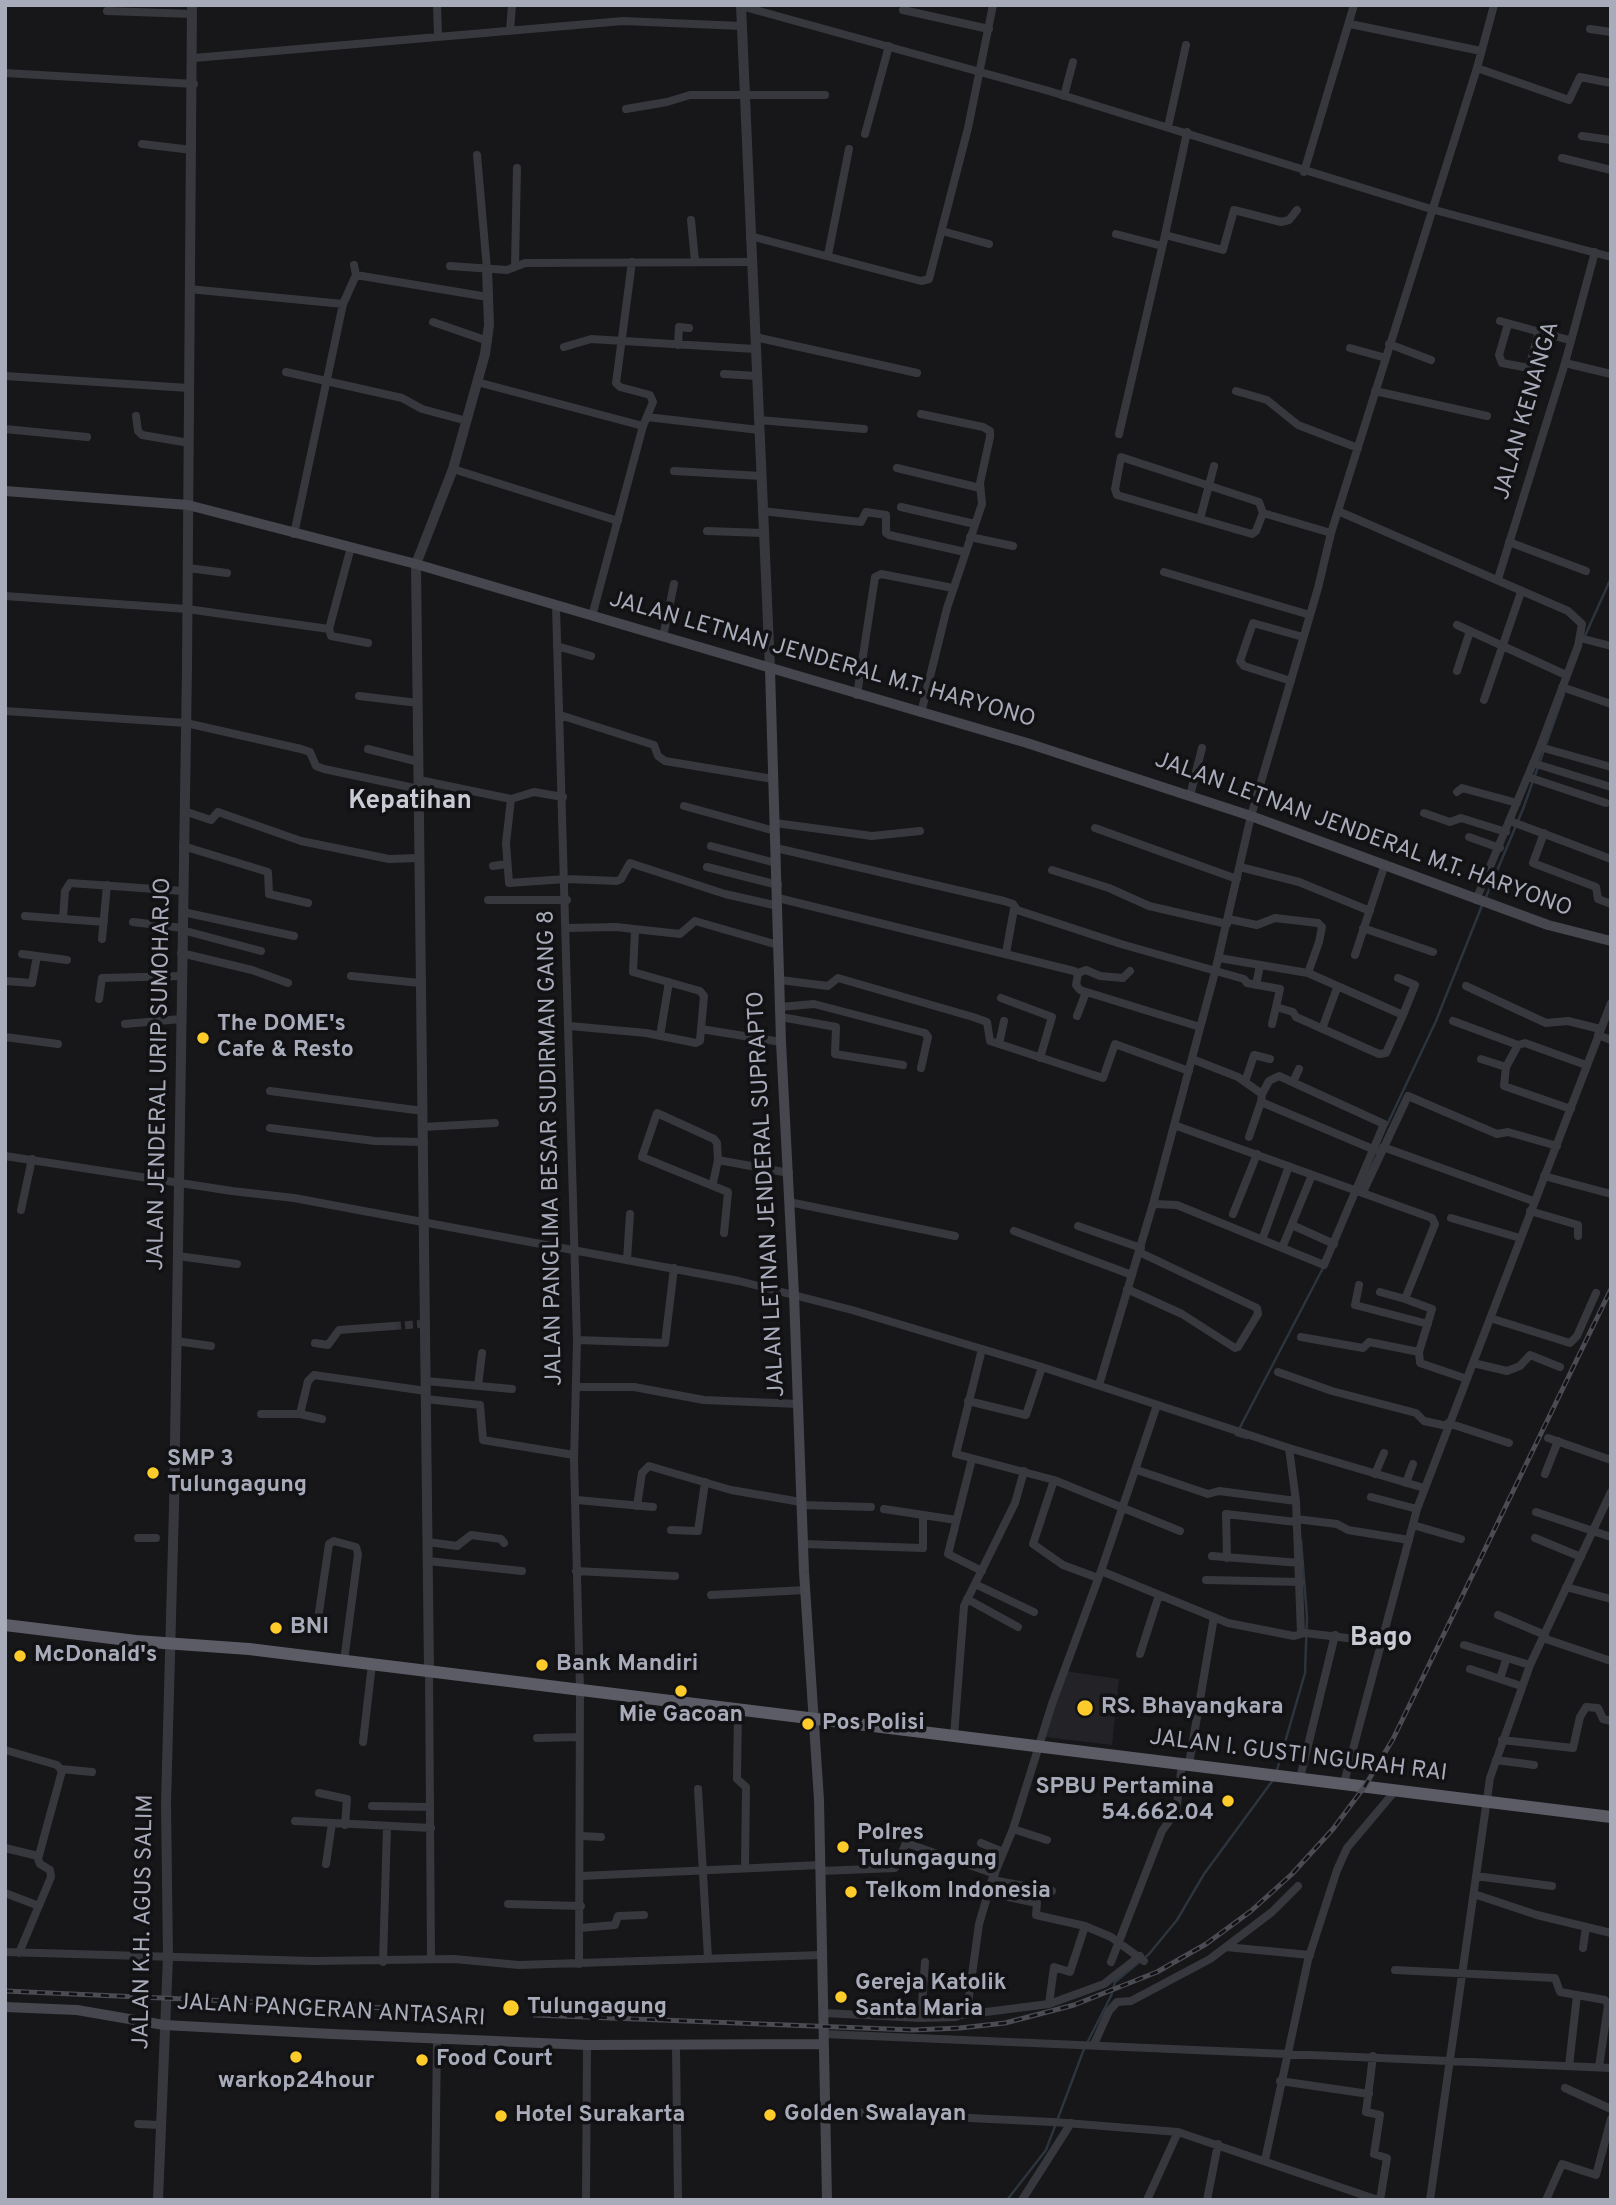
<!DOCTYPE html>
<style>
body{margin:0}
#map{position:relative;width:1616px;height:2205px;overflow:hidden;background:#171619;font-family:Overpass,sans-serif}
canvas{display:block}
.frame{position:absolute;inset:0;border:7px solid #a8abb9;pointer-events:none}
</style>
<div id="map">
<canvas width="1616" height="2205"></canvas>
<div class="frame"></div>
</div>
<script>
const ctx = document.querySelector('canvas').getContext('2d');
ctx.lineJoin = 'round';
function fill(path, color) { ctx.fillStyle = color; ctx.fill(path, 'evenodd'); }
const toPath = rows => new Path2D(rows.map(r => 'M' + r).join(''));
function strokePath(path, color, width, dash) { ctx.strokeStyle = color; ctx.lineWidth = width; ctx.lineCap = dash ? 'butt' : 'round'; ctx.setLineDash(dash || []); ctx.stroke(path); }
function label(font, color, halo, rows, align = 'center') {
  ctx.font = font + ' Overpass,sans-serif'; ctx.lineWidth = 7; ctx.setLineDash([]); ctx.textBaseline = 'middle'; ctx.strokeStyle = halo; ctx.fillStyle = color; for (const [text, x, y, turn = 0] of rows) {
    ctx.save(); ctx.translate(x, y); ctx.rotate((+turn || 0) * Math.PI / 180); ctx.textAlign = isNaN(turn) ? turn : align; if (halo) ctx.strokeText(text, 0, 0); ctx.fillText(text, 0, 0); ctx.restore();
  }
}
const built = toPath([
 [1065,1671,1119,1679,1112,1745,1045,1737]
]);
const stream = toPath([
 [1584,638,1611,578],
 [1486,897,1523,809,1564,694],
 [1387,1125,1436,1021,1483,903],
 [1247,1438,1236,1435,1323,1268],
 [1277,1770,1305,1673,1307,1617,1301,1540],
 [1087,2043,1111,1996,1115,1982,1149,1954,1177,1920,1204,1874,1273,1780],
 [1007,2200,1046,2150,1084,2049]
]);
const minorTunnel = toPath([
 [393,1326,422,1324]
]);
const minor = toPath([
 [437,5,438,35],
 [741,6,1049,91,1431,209,1611,257],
 [903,10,989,29],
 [107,11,192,14],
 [1350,24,1481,51],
 [1590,29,1611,32],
 [510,30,512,5],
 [194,58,623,21,742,26],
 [1477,68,1569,100,1580,77,1611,83],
 [5,73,194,84],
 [1064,96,1073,62],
 [626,109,667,102,690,95,825,95],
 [1168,127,1186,45],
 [865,134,889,46],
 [1582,136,1611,140],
 [142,144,192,150],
 [477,155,487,269],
 [1562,158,1611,170],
 [1304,172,1354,5],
 [691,220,695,261],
 [942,231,989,244],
 [1116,234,1162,246],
 [1165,235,1187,132],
 [750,236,921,281,929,279,968,128,993,5],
 [828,255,849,149],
 [515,265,517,168],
 [450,266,507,270,525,263,751,262],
 [356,275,488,297],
 [189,289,343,304],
 [1500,321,1569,340],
 [433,322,488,341],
 [1508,324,1499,355,1502,363,1529,368,1539,331],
 [755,337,917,373],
 [1389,344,1431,360],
 [678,345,679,327,689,328],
 [564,347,591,339,755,349],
 [1350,348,1386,358],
 [1565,363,1611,374],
 [286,372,402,398,422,409,467,421],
 [724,374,757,376],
 [5,376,189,388],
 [477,382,643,426],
 [1236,391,1267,400,1298,425,1358,448],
 [1375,391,1487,416],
 [136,416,138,431,142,435,189,443],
 [647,417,759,430],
 [759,420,864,429],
 [5,429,87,437],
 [1119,434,1165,235,1223,250,1234,210,1281,222,1289,220,1297,210],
 [897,468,980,488],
 [453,469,618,521],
 [674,471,761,476],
 [901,507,975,524],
 [762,511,861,522,866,512,886,515,886,533,889,535,965,552],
 [1338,511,1568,611,1582,624,1578,646,1540,747,1476,900],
 [1263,513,1259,502,1121,457,1115,489,1117,495,1252,534,1256,531,1263,513,1331,533],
 [1200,519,1214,466],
 [707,531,763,533],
 [294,534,343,304,356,275,354,265],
 [970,537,1013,546],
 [1509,542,1586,571],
 [188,568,227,573],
 [1164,572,1310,615],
 [1498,579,1565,363,1595,252],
 [5,596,187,609,329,629,351,547],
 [556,606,577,1340,574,1461,580,1690,579,1964],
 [592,616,643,426,653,402,650,395,620,387,616,383,632,262],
 [1457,625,1566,675],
 [329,629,331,636,368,643],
 [663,637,674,584],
 [1580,638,1611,646],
 [557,646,591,656],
 [1457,671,1470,631],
 [1291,681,1244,666,1240,661,1253,623,1303,637],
 [1562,687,1611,704],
 [857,695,875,577,881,574,953,588],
 [359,696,418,703],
 [1484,700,1521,592],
 [5,711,186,723,301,749,310,752,316,766,324,769,419,789],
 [921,713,947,608,982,504,980,483,990,437,990,431,983,427,921,414],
 [560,715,654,745,658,756,665,761,773,779],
 [1540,747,1611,767],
 [368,749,419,762],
 [1533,763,1611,787],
 [1528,777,1606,803],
 [419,780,511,799,534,792,563,797],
 [1457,792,1462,788,1517,803],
 [1190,796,1202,748],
 [511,799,506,843,509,883,566,879,617,881,621,879,630,863,725,894,778,906],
 [684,806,775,831],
 [184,811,211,820,218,812,301,841,389,859,419,858],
 [1424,813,1450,822,1461,818,1506,832],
 [1510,821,1611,859],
 [775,823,872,836,920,831],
 [1095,828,1237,879],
 [1544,833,1533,863,1596,887,1598,899,1611,904],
 [1469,837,1500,848],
 [183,846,268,872,269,894,308,903],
 [711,846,776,863],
 [776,848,1004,901,1013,904,1017,910,1121,944,1244,979,1247,983,1280,989,1276,1007,1293,1012,1296,1017,1379,1054,1386,1053,1403,1015,1308,973,1219,958],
 [493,866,507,864],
 [707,867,778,885],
 [1240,867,1299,882,1370,911],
 [1052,870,1109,888,1149,906,1227,924],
 [778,898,1074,971,1078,974,1076,985,1080,990,1200,1027],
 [488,900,567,900],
 [183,912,294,936],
 [25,916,104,922],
 [63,919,65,891,70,883,183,891],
 [1228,919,1257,925,1275,918,1318,923,1322,927,1319,942,1308,973],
 [133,922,182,928],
 [567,928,616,927,680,934,695,921,778,945],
 [1363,928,1433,952],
 [182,930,261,951],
 [635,931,633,972,700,991,704,996,701,1029],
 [102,939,107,885],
 [181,953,252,970,288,983],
 [1006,953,1014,909],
 [22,954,67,960],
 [1355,955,1385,864],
 [1078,973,1086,970,1100,976,1123,978,1130,971],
 [351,976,420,983],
 [1398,978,1415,985,1403,1015],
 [780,980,828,986,838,978,973,1017,987,1022,990,1041,1103,1078,1115,1044,1189,1071],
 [5,981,32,983,37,956],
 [1256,985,1260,965],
 [1466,986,1546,1023,1568,1021,1600,1029],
 [1001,998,1052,1017,1040,1058],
 [99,999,102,978,181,976],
 [780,1007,814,1004,925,1033,928,1037,921,1068],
 [1077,1016,1086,992],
 [781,1017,836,1027,835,1054,903,1065],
 [1453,1021,1518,1045,1525,1043,1586,1065],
 [125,1024,181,1019],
 [1272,1024,1276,1007],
 [570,1026,646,1033,696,1043,700,1041,701,1029,781,1042],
 [1322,1029,1337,988],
 [1598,1035,1611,1040],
 [660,1036,669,982],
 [5,1037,58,1044],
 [999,1044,1004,1021],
 [1518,1045,1506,1067,1504,1086,1571,1109],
 [1192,1059,1238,1077,1262,1094,1261,1102,1375,1150],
 [1481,1059,1506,1067],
 [1245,1082,1254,1055,1270,1059],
 [1293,1082,1299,1069],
 [270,1091,423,1111],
 [1174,1125,1432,1218,1435,1224,1405,1299,1432,1309,1419,1352,1420,1363,1467,1379],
 [423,1127,495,1123],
 [270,1128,375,1141,424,1142],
 [1249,1137,1261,1102],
 [1383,1147,1533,1201],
 [5,1156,232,1191,294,1198,739,1281,852,1310,1042,1367,1289,1448,1424,1488],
 [1544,1176,1611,1194],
 [713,1183,718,1160],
 [1363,1192,1408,1096,1497,1134,1508,1132,1557,1146],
 [789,1202,955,1236],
 [1153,1204,1177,1205,1324,1265,1384,1124,1279,1076,1269,1081,1262,1094],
 [21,1210,32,1159],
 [1530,1211,1578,1225,1578,1236],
 [1233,1214,1257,1154],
 [1451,1218,1520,1238],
 [1292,1225,1334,1244],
 [1078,1226,1141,1248],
 [1014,1231,1132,1275],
 [724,1233,728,1192,642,1157,657,1113,714,1139,717,1143,718,1160,789,1173],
 [1262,1240,1289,1166],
 [1282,1248,1312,1175],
 [178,1256,237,1264],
 [627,1260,630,1214],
 [1359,1285,1355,1305,1428,1324],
 [1127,1289,1182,1314,1235,1348,1238,1347,1258,1314,1257,1308,1139,1252],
 [1380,1292,1405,1299],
 [1490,1318,1570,1343,1577,1336,1596,1293],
 [1301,1337,1363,1348,1369,1342,1419,1352],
 [577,1340,665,1343,674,1268],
 [176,1341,211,1346],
 [315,1343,328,1345,339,1330,393,1326],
 [982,1349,956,1454,1054,1480,1180,1531],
 [1473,1363,1507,1371,1520,1366,1530,1355,1560,1367],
 [1278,1372,1332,1391,1416,1413,1424,1421,1447,1426],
 [426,1381,512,1389],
 [1099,1385,1153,1204,1215,972,1251,816,1318,588,1331,533,1477,68,1494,5],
 [478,1386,482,1353],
 [577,1387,634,1387,704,1400,799,1404],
 [426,1399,480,1405,483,1440,574,1455],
 [968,1401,1026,1415,1042,1367],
 [261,1414,300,1414,308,1381,314,1375,426,1391],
 [300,1414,322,1419],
 [1448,1423,1509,1443],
 [1548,1438,1611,1460],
 [1289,1448,1296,1501,1301,1634],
 [972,1459,948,1554,982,1571],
 [1137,1470,1208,1494,1219,1491,1296,1501],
 [1375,1474,1384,1453],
 [1545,1474,1558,1441],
 [1054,1480,1033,1544,1063,1565,1098,1578],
 [1406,1483,1413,1464],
 [1371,1497,1417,1509],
 [577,1500,653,1507],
 [801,1505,871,1507],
 [637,1506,642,1473,649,1466,731,1490,801,1502],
 [884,1509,956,1520],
 [1536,1512,1611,1537],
 [1296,1519,1337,1524,1348,1530,1409,1540],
 [1413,1525,1461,1539],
 [671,1530,698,1531,705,1482],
 [138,1538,156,1538],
 [1535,1538,1581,1557],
 [428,1542,457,1546,471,1535,501,1539,504,1543],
 [803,1544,923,1548,923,1515],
 [1212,1556,1300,1563],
 [1227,1558,1226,1514,1296,1522],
 [428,1561,522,1571],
 [576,1571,675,1576],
 [1101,1571,1228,1623,1294,1636,1305,1633,1381,1642],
 [1206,1580,1301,1582],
 [975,1584,1034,1612],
 [1566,1587,1611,1599],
 [711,1595,805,1590],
 [967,1599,1018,1627],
 [319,1612,329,1544,334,1541,356,1547,358,1554,344,1661],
 [1498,1615,1545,1635],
 [1543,1638,1611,1661],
 [1464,1645,1530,1665],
 [1140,1654,1159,1595],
 [1470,1669,1521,1686],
 [429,1671,431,1959],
 [1500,1679,1506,1660],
 [738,1709,737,1779,746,1787,745,1868],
 [954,1736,964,1606,1015,1503,1024,1471],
 [537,1738,579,1737],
 [1502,1740,1573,1748,1580,1717,1586,1707,1598,1708,1603,1719,1611,1721],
 [363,1742,372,1664],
 [5,1750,57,1765,62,1771,38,1859,40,1864,50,1870,51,1877,19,1953],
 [1496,1760,1534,1765],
 [1189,1764,1214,1617],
 [61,1769,92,1772],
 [1300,1778,1335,1635],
 [1344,1783,1417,1509,1611,1003],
 [698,1789,708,1958],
 [319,1793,347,1799,345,1825],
 [372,1806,430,1807],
 [295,1821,431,1828],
 [1013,1829,1047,1840],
 [581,1836,601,1837],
 [981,1843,1003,1852],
 [5,1848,38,1856],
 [326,1864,332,1823],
 [821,1871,895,1868,906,1843,995,1874],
 [581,1876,820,1865],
 [1476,1876,1552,1886],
 [992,1880,1052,1891],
 [5,1893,39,1906],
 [989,1893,1037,1903,1036,1915,1085,1926,1070,1972,1054,1967,1049,2004],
 [1474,1894,1537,1915,1611,1933],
 [508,1904,581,1906],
 [1085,1926,1111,1937,1144,1961],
 [580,1928,615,1925,618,1916,644,1915],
 [1226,1947,1310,1955],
 [1583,1948,1586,1927],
 [5,1952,313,1961,454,1959,519,1965,822,1955],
 [383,1962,387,1827],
 [1111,1962,1162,1831,1176,1812,1182,1764],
 [1395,1970,1555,1978,1560,1992,1605,2000,1608,2005,1599,2067],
 [824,2013,921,2018,956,2017,967,2011,979,1924,992,1880,1013,1829,1052,1704,1101,1571,1157,1405],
 [962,2015,1049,2004,1104,1984,1140,1956],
 [921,2018,925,1962],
 [824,2034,1611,2068],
 [1094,2044,1109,2011,1117,2002,1131,2001,1210,1959,1272,1912,1298,1886],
 [676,2046,678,2200],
 [1373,2056,1366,2112,1380,2115,1374,2154,1387,2158,1380,2200],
 [1569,2066,1577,1995],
 [1280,2081,1369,2094],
 [1565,2088,1611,2109],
 [824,2111,1053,2122,1178,2132,1378,2200],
 [138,2124,160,2125],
 [1265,2160,1308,1960,1337,1870,1347,1848,1395,1791],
 [435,2200,437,2038],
 [586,2200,587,2045],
 [1022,2200,1071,2123],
 [1147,2200,1178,2132],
 [1207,2200,1218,2144],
 [1430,2200,1490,1778,1530,1665,1611,1492],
 [1546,2200,1562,2164,1596,2175,1611,2119]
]);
const tertiary = toPath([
 [741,5,770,669],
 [429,1671,416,564,453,469,485,354,489,325,487,269],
 [158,2200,168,1957,166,1803,174,1507,187,668,192,5]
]);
const secondary = toPath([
 [5,491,188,505,416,564,1027,743,1251,816,1548,925,1611,941],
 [770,669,781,1042,794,1294,804,1572,819,1800,827,2200],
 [5,2007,77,2010,164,2025,332,2034,587,2045,824,2044]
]);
const trunk = toPath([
 [5,1625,136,1641,249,1649,1611,1817]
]);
const rail = toPath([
 [5,1991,476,2012],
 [535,2015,913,2030,960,2028,1005,2023,1074,2005,1157,1972,1206,1944,1251,1911,1292,1874,1333,1829,1365,1786,1393,1739,1611,1289]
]);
const markers = [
 [203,1038,7,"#fdcc2a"],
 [153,1473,7,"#fdcc2a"],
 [276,1628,7,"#fdcc2a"],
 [20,1656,7,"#fdcc2a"],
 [542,1665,7,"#fdcc2a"],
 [681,1691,7,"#fdcc2a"],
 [1085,1708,9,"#fdcc2a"],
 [808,1724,7,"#fdcc2a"],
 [1228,1801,7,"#fdcc2a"],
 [843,1847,7,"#fdcc2a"],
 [851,1892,7,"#fdcc2a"],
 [841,1997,7,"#fdcc2a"],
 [511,2008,9,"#fdcc2a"],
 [296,2057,7,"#fdcc2a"],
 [422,2060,7,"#fdcc2a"],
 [770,2115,7,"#fdcc2a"],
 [501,2116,7,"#fdcc2a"]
];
const streetNames = [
 ["JALAN KENANGA",1528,411,-74],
 ["JALAN LETNAN JENDERAL M.T. HARYONO",822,661,16],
 ["JALAN LETNAN JENDERAL M.T. HARYONO",1363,836,20],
 ["JALAN JENDERAL URIP SUMOHARJO",161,1074,-89],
 ["JALAN PANGLIMA BESAR SUDIRMAN GANG 8",552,1148,-91],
 ["JALAN LETNAN JENDERAL SUPRAPTO",768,1194,-93],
 ["JALAN I. GUSTI NGURAH RAI",1298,1757,7],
 ["JALAN K.H. AGUS SALIM",145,1922,-89],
 ["JALAN PANGERAN ANTASARI",331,2012,3]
];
const poiNames = [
 ["The DOME's",217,1025],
 ["Cafe & Resto",217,1051],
 ["SMP 3",167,1460],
 ["Tulungagung",167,1486],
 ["BNI",290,1628],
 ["McDonald's",34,1656],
 ["Bank Mandiri",556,1665],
 ["RS. Bhayangkara",1101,1708],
 ["Mie Gacoan",681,1716,"center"],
 ["Pos Polisi",822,1724],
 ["SPBU Pertamina",1214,1788,"right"],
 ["54.662.04",1214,1814,"right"],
 ["Polres",857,1834],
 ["Tulungagung",857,1860],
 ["Telkom Indonesia",865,1892],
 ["Gereja Katolik",855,1984],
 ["Santa Maria",855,2010],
 ["Tulungagung",527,2008],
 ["Food Court",436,2060],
 ["warkop24hour",296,2082,"center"],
 ["Golden Swalayan",784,2115],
 ["Hotel Surakarta",515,2116]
];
const quarterNames = [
 ["Kepatihan",410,803],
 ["Bago",1381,1640]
];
fill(built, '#232226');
strokePath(stream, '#2c343e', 2.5);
strokePath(minorTunnel, '#343439', 8, [8, 4]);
strokePath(minor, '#37383e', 8);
strokePath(tertiary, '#37383e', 10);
strokePath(secondary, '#45464e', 10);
strokePath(trunk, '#5b5c66', 12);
strokePath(rail, '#4a4b53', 5);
strokePath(rail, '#121114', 2.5, [8]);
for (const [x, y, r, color] of markers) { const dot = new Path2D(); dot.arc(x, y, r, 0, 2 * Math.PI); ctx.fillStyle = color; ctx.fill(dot); strokePath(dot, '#121114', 2.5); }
label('23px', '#a8abb9', '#121114', streetNames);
label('bold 23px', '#a8abb9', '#121114', poiNames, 'left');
label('bold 26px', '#c9cbd5', '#121114', quarterNames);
</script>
